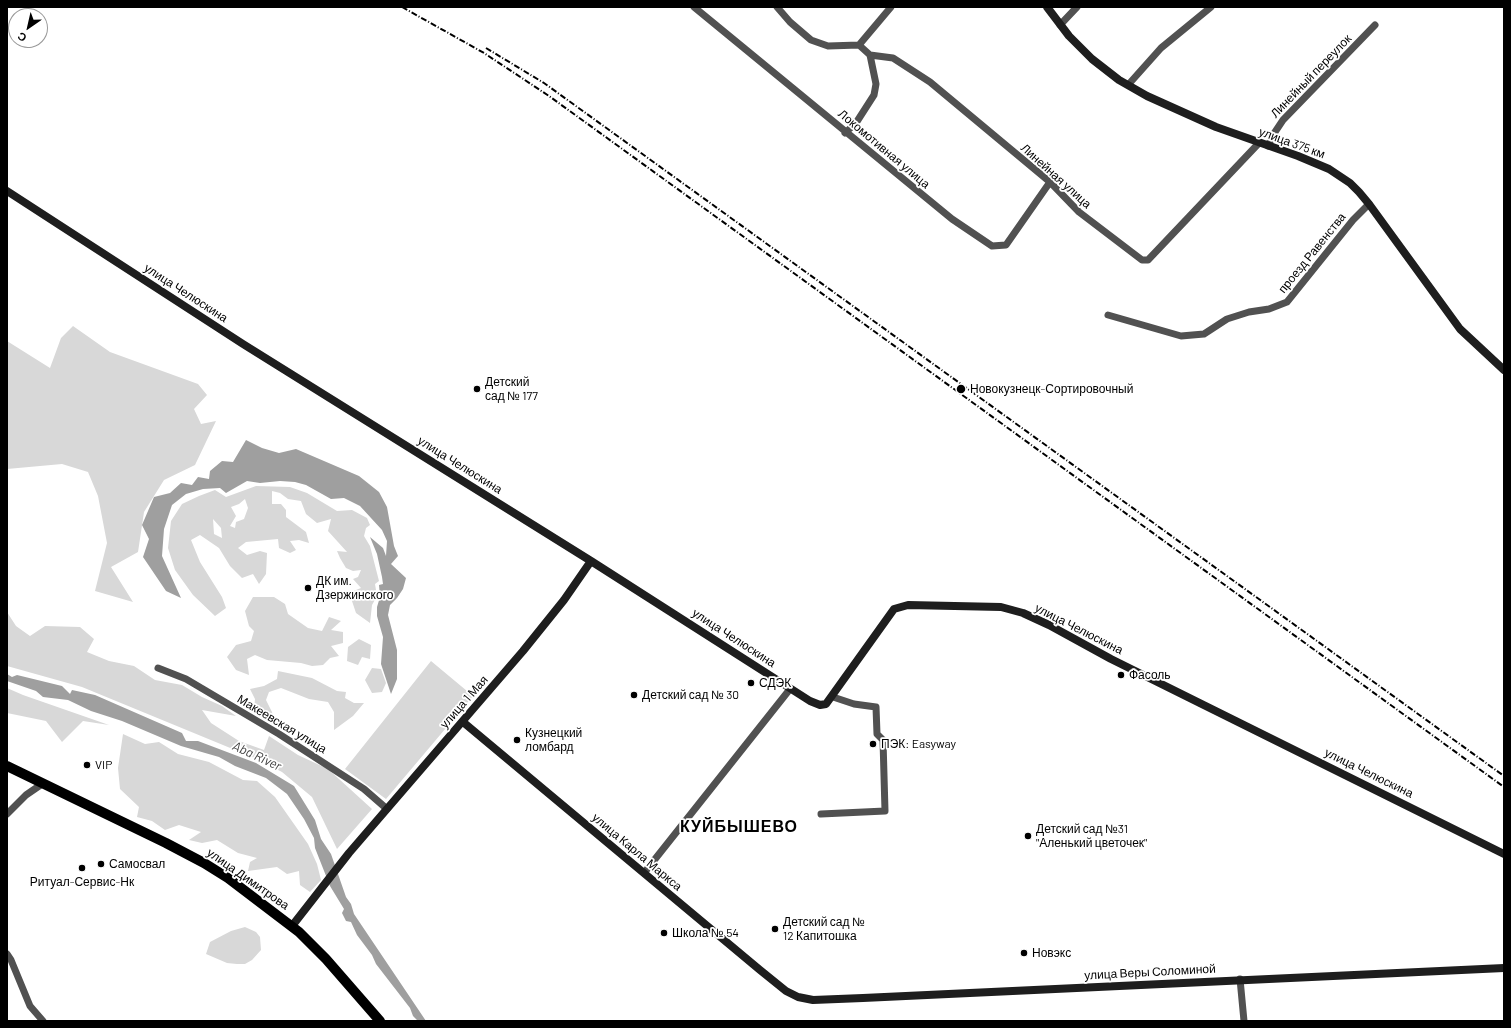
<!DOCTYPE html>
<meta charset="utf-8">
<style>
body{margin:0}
#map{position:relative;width:1511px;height:1028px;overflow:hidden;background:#fff;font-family:Barlow,sans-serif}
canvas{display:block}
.frame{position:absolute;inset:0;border:8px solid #000;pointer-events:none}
.north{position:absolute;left:8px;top:8px;width:40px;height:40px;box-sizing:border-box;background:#fff;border:1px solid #999;border-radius:50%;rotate:214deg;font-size:11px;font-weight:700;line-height:16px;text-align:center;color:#000}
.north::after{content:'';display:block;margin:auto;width:14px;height:18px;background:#000;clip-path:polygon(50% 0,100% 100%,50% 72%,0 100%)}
</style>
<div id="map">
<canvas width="1511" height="1028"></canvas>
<div class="frame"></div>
<div class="north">С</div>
</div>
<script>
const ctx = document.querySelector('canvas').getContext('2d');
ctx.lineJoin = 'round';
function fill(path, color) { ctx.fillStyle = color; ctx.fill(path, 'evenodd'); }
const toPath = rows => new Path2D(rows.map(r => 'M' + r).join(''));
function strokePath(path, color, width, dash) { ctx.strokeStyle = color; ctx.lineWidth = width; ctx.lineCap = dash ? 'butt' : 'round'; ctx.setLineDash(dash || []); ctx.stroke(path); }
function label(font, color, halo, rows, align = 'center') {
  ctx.font = font + ' Barlow,sans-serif'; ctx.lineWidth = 3.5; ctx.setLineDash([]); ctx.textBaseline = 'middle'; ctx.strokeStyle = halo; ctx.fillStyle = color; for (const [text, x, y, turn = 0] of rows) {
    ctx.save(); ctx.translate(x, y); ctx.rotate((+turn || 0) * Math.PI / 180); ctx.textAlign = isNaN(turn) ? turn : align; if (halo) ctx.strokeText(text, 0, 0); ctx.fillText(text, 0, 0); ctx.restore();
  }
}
const green = toPath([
 [73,326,110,352,198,384,207,395,194,409,201,424,216,421,195,465,164,480,144,512,138,552,111,567,133,602,95,591,107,543,98,496,88,472,62,464,7,469,7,341,50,368,61,338],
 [256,486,290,487,307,493,337,511,352,510,367,518,370,525,366,528,364,536,370,546,379,581,375,584,377,596,372,605,370,623,356,613,351,598,351,592,361,588,353,579,358,577,361,570,353,571,346,568,340,558,337,551,347,552,328,531,331,519,317,523,306,514,301,501,288,499,280,493,272,491,272,504,281,504,286,510,286,517,306,532,309,543,299,540,290,541,296,550,290,553,279,548,278,539,246,542,238,548,247,555,260,551,267,553,266,574,259,584,253,574,242,578,230,566,219,548,200,535,191,540,200,562,222,597,226,608,215,616,193,595,175,570,168,548,171,521,182,504,199,496,215,490,226,497],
 [245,499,248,508,244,519,236,522,235,528,230,526,236,516,231,507,239,504],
 [213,519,221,528,222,538,214,534],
 [253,597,274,597,285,604,288,614,308,628,322,631,329,617,341,621,331,630,343,632,343,643,331,646,339,656,330,658,323,665,312,666,301,663,267,660,255,655,247,659,249,675,236,670,227,657,236,645,251,641,254,631,249,626,245,611],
 [7,612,16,626,30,636,45,626,80,627,94,639,87,652,109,661,134,666,155,680,182,685,202,697,222,706,236,716,202,710,211,723,239,741,264,750,269,736,298,755,328,769,372,809,337,849,312,797,282,772,257,759,82,687,7,666],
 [359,639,371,645,370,659,362,657,358,665,347,661,348,647],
 [431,661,473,696,386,799,345,769],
 [372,668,381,669,386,683,382,692,372,693,365,680],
 [278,671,312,678,337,691,346,692,345,698,354,703,364,703,353,716,334,730,334,712,328,702,309,699,281,688,269,692,266,700,272,712,274,725,254,712,255,699,250,689,264,686,277,679],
 [7,688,23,695,109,725,83,721,62,742,46,721,7,713],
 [123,734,145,744,159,742,178,754,209,762,243,780,257,781,275,797,308,844,317,864,321,880,310,892,300,885,299,871,287,874,277,867,248,871,250,862,257,858,238,853,217,840,202,843,189,840,201,832,179,825,165,830,152,821,137,817,139,807,120,789,118,768],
 [245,927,256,932,260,937,261,950,252,960,245,964,237,964,227,963,206,954,210,942,231,931]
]);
const water = toPath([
 [246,440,262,448,279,453,296,449,359,476,379,492,387,507,394,546,398,556,391,564,406,578,403,589,397,598,390,605,388,615,397,650,397,679,391,694,381,664,383,637,377,616,377,607,380,597,379,585,383,584,382,577,377,554,370,537,383,548,386,556,387,541,382,530,360,506,344,498,331,499,306,485,295,482,280,481,260,483,247,481,226,493,220,488,203,489,186,494,172,505,164,529,162,556,181,598,166,591,143,557,149,539,142,525,154,497,170,493,181,483,192,485,198,477,209,479,210,471,222,461,233,462],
 [7,674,12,677,17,675,62,686,70,694,72,690,95,695,182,733,186,741,198,741,256,763,294,786,315,820,321,839,331,854,346,897,351,904,354,914,426,1021,418,1021,413,1016,410,1008,376,964,372,955,357,935,351,922,346,921,342,913,344,909,330,886,315,848,314,838,304,819,287,794,266,778,235,766,219,757,181,746,122,721,91,711,68,700,43,697,36,691,7,681]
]);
const street = toPath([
 [694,7,952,219,992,246,1006,245,1050,182],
 [777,7,790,22,811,40,828,46,859,45],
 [891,7,859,45,870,55,893,58,930,82,1050,182,1079,212,1142,260,1148,260,1259,143],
 [1060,25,1077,7],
 [1128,85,1161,48,1211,7],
 [845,133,856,123,874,95,876,84,870,55],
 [1268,146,1273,135,1283,120,1375,25],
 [1108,315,1181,336,1204,334,1227,319,1249,312,1269,309,1287,302,1353,220,1369,204],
 [158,668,186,679,279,734,364,789,387,809],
 [7,814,26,795,42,784],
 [821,814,885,811,883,740,877,734,876,707,854,704,833,697],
 [644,873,790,689],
 [7,954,11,960,30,1006,43,1021],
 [1240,979,1244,1021]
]);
const secondary = toPath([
 [1047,7,1069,36,1092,59,1119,80,1147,96,1216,127,1298,156,1329,169,1350,183,1359,192,1369,204,1460,329,1504,370],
 [7,191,243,344,591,561,810,701,820,705,826,704,894,609,908,605,1001,607,1023,613,1049,625,1111,659,1504,854],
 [463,722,760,970,786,991,798,997,813,1000,863,998,1504,968],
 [292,926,349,853,523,651,564,600,591,561]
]);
const primary = toPath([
 [7,766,166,843,204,863,228,878,299,932,326,959,380,1021]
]);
const rail = toPath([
 [402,7,484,53,549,96,1504,787],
 [486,48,544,83,1504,776]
]);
const markers = [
 [477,389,4,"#000"],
 [961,389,5,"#000"],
 [308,588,4,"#000"],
 [1121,675,4,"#000"],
 [751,683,4,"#000"],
 [634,695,4,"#000"],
 [517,740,4,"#000"],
 [873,744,4,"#000"],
 [87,765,4,"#000"],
 [1028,836,4,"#000"],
 [101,864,4,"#000"],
 [82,868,4,"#000"],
 [775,929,4,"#000"],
 [664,933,4,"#000"],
 [1024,953,4,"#000"]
];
const streetNames = [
 ["Линейный переулок",1311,76,-46],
 ["улица 375 км",1292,143,20],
 ["Локомотивная улица",884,149,40],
 ["Линейная улица",1056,176,42],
 ["проезд Равенства",1312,253,-51],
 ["улица Челюскина",186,293,33],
 ["улица Челюскина",460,465,32],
 ["улица Челюскина",1079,629,27],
 ["улица Челюскина",734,638,33],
 ["улица 1 Мая",464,702,-49],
 ["Макеевская улица",282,724,31],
 ["улица Челюскина",1369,773,26],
 ["улица Карла Маркса",637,852,40],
 ["улица Димитрова",248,879,35],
 ["улица Веры Соломиной",1150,972,-3]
];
const poiNames = [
 ["Детский",485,382],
 ["сад № 177",485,396],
 ["Новокузнецк-Сортировочный",970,389],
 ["ДК им.",316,581],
 ["Дзержинского",316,595],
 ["Фасоль",1129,675],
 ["СДЭК",759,683],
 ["Детский сад № 30",642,695],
 ["Кузнецкий",525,733],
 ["ломбард",525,747],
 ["ПЭК: Easyway",881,744],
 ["VIP",95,765],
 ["Детский сад №31",1036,829],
 ["\"Аленький цветочек\"",1036,843],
 ["Самосвал",109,864],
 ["Ритуал-Сервис-Нк",82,882,"center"],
 ["Детский сад №",783,922],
 ["12 Капитошка",783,936],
 ["Школа № 54",672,933],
 ["Новэкс",1032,953]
];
const waterNames = [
 ["Aba River",257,756,25]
];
const districtNames = [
 ["КУЙБЫШЕВО",739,827]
];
fill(green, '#d8d8d8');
fill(water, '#9f9f9f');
strokePath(street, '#515151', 7);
strokePath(secondary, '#1e1e1e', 8);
strokePath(primary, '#000', 10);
strokePath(rail, '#000', 2, [6, 2, 1, 2]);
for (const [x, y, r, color] of markers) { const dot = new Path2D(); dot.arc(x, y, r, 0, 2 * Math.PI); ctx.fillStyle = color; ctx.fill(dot); strokePath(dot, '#fff', 1.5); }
label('12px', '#000', '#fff', streetNames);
label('12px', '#000', '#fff', poiNames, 'left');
label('italic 13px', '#404040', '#fff', waterNames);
ctx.letterSpacing = '1px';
label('bold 16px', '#000', '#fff', districtNames);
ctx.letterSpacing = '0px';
</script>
